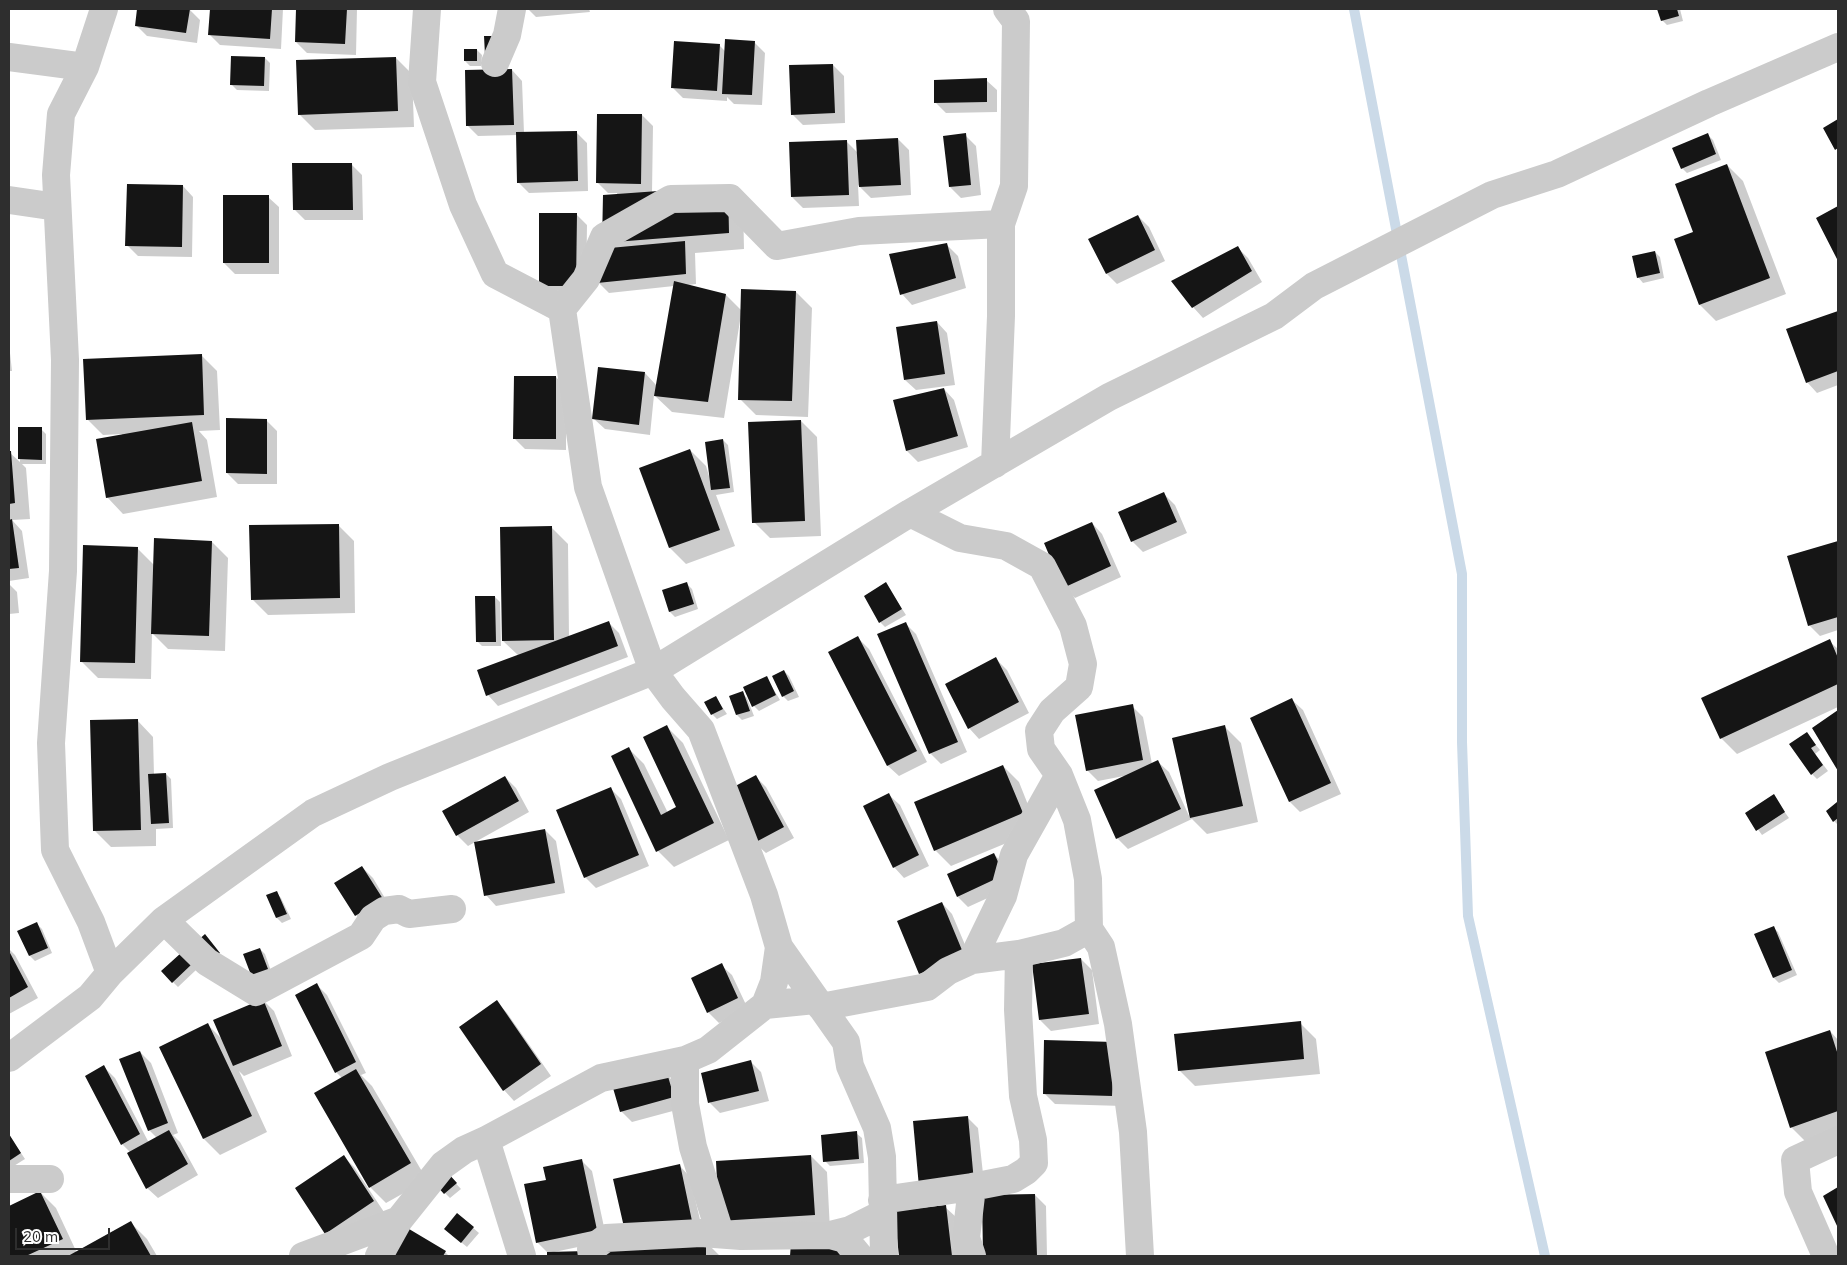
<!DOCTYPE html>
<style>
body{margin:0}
#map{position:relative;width:1847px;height:1265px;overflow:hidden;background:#fff;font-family:Mulish,sans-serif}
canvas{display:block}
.frame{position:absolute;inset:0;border:10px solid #2e2e2e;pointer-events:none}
.scale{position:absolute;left:15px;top:1228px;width:95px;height:22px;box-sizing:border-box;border:2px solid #2e2e2e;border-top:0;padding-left:6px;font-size:15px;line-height:18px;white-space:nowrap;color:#2e2e2e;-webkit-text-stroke:4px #fff;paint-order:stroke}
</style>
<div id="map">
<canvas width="1847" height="1265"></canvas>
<div class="frame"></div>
<div class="scale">20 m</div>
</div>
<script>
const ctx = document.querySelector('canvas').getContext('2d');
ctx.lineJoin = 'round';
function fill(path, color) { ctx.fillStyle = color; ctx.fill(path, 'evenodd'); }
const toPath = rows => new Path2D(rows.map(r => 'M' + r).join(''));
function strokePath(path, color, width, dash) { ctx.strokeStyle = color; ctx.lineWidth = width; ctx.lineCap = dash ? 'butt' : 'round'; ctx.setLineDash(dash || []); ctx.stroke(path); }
const shadow = toPath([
 [139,9,189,9,200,20,197,43,147,36,136,25],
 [211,9,283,9,281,49,220,45,209,34],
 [298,9,357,9,356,55,307,53,296,42],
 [528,9,589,9,590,12,536,17],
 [1659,9,1680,9,1683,21,1667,25,1662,20],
 [754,42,765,53,762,105,734,104,727,97,727,101,683,98,672,87,719,45,725,51],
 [477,50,482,55,481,66,470,66,465,61],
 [265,58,270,63,269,91,237,90,232,85],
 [396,58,412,74,414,127,315,130,299,114],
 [833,65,844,76,845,123,803,125,792,114],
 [512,70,522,81,524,133,576,132,587,143,588,191,529,193,518,182,518,135,478,136,467,125],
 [986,80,997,90,997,112,946,113,935,102],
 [642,115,653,126,652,193,743,203,744,249,695,253,696,284,688,285,726,295,742,311,796,292,812,308,808,417,756,415,740,399,740,321,724,418,672,412,654,395,650,435,605,429,594,419,599,368,645,373,657,386,674,286,609,293,598,282,617,195,617,193,608,193,597,182],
 [965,135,976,146,981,195,961,198,950,187],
 [1708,135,1713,140,1721,160,1687,173,1682,168],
 [898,139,909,150,911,195,871,198,858,185,859,206,803,208,792,197,846,141,858,153],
 [352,165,362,175,363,220,305,220,294,209],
 [1727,165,1743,181,1786,294,1716,321,1700,305,1675,240,1695,233],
 [183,186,193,197,192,257,138,256,127,245],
 [268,197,279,207,279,274,235,274,224,263],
 [1838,208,1838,258,1818,218],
 [576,214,587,225,586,296,551,296,540,285],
 [1138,216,1149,227,1165,261,1117,284,1107,274],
 [947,245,958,256,966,288,912,305,902,294],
 [1238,248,1248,258,1262,282,1203,318,1193,307],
 [1655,252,1660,257,1664,278,1643,283,1638,277],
 [1838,312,1838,385,1817,393,1807,382,1788,330],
 [937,322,947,333,955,385,916,390,905,380],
 [9,344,12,371,9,371],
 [201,355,217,371,220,430,199,431,207,440,217,497,123,514,107,497,122,434,103,435,87,419],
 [556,377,566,388,566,450,525,449,514,438],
 [944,389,954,400,968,447,918,462,907,451,895,401],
 [266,420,277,431,277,484,238,484,227,473],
 [801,421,817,437,821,536,770,538,754,522],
 [20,428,41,429,46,434,46,464,22,464,26,468,30,519,12,520,22,531,29,578,9,581,9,452,20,462],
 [723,440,728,445,734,492,716,495,735,546,686,564,670,548,641,469,690,450,706,466,709,476],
 [1164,494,1175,505,1187,533,1143,552,1132,541],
 [1092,523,1102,534,1121,577,1075,598,1064,587],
 [338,525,354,541,355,613,268,615,252,599],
 [552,528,568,544,569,637,608,622,619,633,628,657,498,706,488,695,519,656,503,641],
 [212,542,228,558,225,651,168,649,152,633,151,679,98,678,82,662,137,548,154,565],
 [1838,542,1838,630,1820,636,1809,625,1788,557],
 [9,584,17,592,19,613,9,614],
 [687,584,692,589,698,609,675,617,670,612,664,591],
 [886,584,906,615,885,627,880,622],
 [495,597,500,602,501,646,482,646,477,641],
 [905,623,916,634,967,752,941,764,930,753],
 [858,638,869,649,927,762,899,776,888,766],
 [1829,641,1838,649,1838,707,1737,754,1721,738],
 [996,659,1007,670,1029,713,979,739,969,728],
 [784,671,789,676,799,697,788,701,783,696,774,676],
 [766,677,780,700,759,711,754,706],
 [742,693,747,698,754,716,742,720,737,715,731,697],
 [716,698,727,714,717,719,712,714],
 [1292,700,1303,710,1341,794,1300,812,1290,802,1252,718],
 [1132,706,1143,717,1152,764,1158,762,1169,772,1190,818,1173,739,1225,727,1241,743,1258,822,1207,834,1192,819,1128,849,1117,838,1124,776,1098,781,1087,770],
 [1838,712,1838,769,1814,728],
 [137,720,153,737,154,775,166,774,171,779,173,828,156,829,156,846,111,847,95,831],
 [667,727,683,743,729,840,674,867,658,851,628,748,644,764,668,813,678,808],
 [1806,733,1820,750,1815,754,1828,771,1817,779,1812,774],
 [1003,766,1019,782,1038,830,951,866,935,850],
 [755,776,766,787,794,838,766,853,755,843],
 [505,777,516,788,529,812,468,846,457,835],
 [611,789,621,799,649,866,596,888,585,877],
 [889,795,900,805,929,866,904,878,894,867],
 [1773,796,1789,818,1762,835,1746,813],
 [1837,804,1838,805,1838,825,1834,821],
 [545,830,556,841,565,893,496,906,486,895],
 [994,854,1004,865,1014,886,968,907,958,897],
 [362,867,373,878,392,910,366,926,356,915],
 [276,892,281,898,291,919,282,923,277,918],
 [942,903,952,914,974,966,931,984,920,973],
 [37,924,42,929,52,953,35,961,30,956,19,931],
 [1773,927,1778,932,1797,975,1779,983,1774,978],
 [9,949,15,955,38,998,9,1014],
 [260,949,265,954,272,974,257,980,252,975],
 [181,955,196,970,178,987,173,982],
 [1081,959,1092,970,1099,1024,1051,1031,1040,1020],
 [721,965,732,975,748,1009,719,1023,708,1012,692,979],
 [317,985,327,995,366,1073,361,1075,372,1086,427,1180,386,1203,370,1187,316,1094,342,1078,336,1072],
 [263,1000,274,1011,292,1056,244,1076,239,1071,267,1132,220,1155,204,1139,208,1025,222,1039],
 [497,1002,507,1013,551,1076,514,1101,504,1090],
 [1300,1023,1316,1039,1320,1074,1195,1086,1179,1070],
 [1830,1031,1838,1040,1838,1133,1807,1143,1791,1127],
 [1113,1044,1123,1106,1055,1104,1044,1093],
 [140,1052,151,1063,178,1133,173,1135,180,1142,198,1175,158,1198,147,1188,131,1153,122,1144,104,1067,115,1078,149,1143,157,1138,149,1130],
 [751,1062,761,1072,769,1101,720,1113,710,1103],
 [667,1075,677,1085,684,1108,632,1122,621,1111],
 [968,1118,978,1128,985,1192,931,1197],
 [856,1133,862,1138,864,1163,830,1166,825,1161],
 [9,1135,25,1159,9,1169],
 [811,1156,827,1172,830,1230,737,1236,721,1220],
 [344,1157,354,1167,384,1212,326,1233],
 [582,1161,592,1171,607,1241,554,1252,591,1256,548,1256,548,1253,537,1242,547,1181],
 [680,1166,690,1177,705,1241,720,1256,604,1256],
 [447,1174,461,1189,450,1198,436,1184],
 [40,1192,56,1208,77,1253,131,1223,147,1239,157,1256,9,1256,9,1207],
 [1035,1195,1046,1206,1047,1256,984,1256],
 [945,1207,956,1217,961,1256,900,1256,895,1212],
 [457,1214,479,1233,467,1247,451,1234],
 [445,1252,449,1256,388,1256]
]);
const stream = toPath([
 [1354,9,1462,574,1462,742,1468,916,1545,1256]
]);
const building = toPath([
 [137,9,190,9,186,33,135,26],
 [210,9,272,9,270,39,208,35],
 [296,9,347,9,345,44,295,42],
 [1657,9,1677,9,1679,16,1661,21],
 [484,36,493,36,485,55],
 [725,39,755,41,752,95,722,94],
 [674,41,720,44,717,91,671,88],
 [464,49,477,49,477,61,464,61],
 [231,56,265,57,264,86,230,85],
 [396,57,398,111,298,115,296,60],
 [833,64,835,113,791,115,789,65],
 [512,69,514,125,466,126,465,70],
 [987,78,987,102,934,103,934,80],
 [597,114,642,114,641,184,596,183],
 [1838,119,1838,148,1835,150,1823,128],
 [577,131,578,181,517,183,516,132],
 [966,133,971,185,949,187,943,136],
 [1708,133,1716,154,1681,169,1672,148],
 [898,138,901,185,859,187,856,140],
 [847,140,849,195,791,197,789,142],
 [292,163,352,163,353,210,293,210],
 [1727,164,1770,278,1699,305,1674,239,1693,232,1675,184],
 [127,184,183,185,182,247,125,246],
 [728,186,729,233,602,243,603,195],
 [223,195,269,195,269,263,223,263],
 [1838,206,1838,261,1816,218],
 [539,213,577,213,576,286,539,286],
 [1138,215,1155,250,1106,274,1088,239],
 [685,241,686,274,597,283,599,249],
 [947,243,956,278,900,295,889,254],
 [1238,246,1252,271,1192,308,1171,281],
 [1655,251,1660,273,1637,278,1632,256],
 [674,281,726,294,708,402,654,396],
 [741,289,796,291,792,401,738,400],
 [1838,311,1838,371,1806,383,1786,329],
 [937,321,945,374,904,380,896,327],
 [202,354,204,415,86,420,83,359],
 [598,367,645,372,639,425,592,419],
 [514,376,556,376,556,439,513,439],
 [944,388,958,436,906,451,893,400],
 [226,418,267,419,267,474,226,473],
 [801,420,805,521,752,523,748,422],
 [192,422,202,481,106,498,96,439],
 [18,427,42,427,42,460,18,459],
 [723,439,730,488,711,490,705,442],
 [690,449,720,530,669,548,639,468],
 [9,451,11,451,15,503,9,504],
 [1164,492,1177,522,1131,542,1118,512],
 [12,519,19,568,9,569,9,520],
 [1092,522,1111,566,1063,588,1044,543],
 [339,524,340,598,251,600,249,525],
 [552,526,554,640,502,641,500,527],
 [154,538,212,541,209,636,151,634],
 [1838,541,1838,617,1808,626,1787,556],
 [83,545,138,547,135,663,80,662],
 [687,582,694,604,669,612,662,590],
 [886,582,902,609,879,623,864,596],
 [475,596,495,596,496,642,476,642],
 [609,621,618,646,486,696,477,670],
 [906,622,958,742,929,754,877,634],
 [858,636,917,751,887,766,828,652],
 [1830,639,1838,658,1838,684,1720,739,1701,698],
 [996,657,1019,702,968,729,945,684],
 [784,670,794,691,782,697,772,676],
 [767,676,776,695,752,707,743,687],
 [743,691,750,711,736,715,729,696],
 [716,696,723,709,711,715,704,702],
 [1292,698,1331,783,1289,802,1250,718],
 [1133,704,1143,760,1086,771,1075,715],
 [1838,710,1838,771,1812,728],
 [138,719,141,830,93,831,90,720],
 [667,725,714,823,656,852,611,756,629,747,661,815,676,807,643,737],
 [1225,725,1243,806,1190,818,1172,738],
 [1807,732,1816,745,1811,748,1823,765,1811,775,1789,744],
 [1158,760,1181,809,1116,839,1094,790],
 [1003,765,1023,813,934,851,914,802],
 [166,773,169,823,151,824,148,774],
 [756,775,784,827,754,843,726,791],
 [505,776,519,801,456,836,442,811],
 [611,787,639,855,584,878,556,810],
 [889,793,919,855,893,868,863,806],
 [1774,794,1785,812,1756,831,1745,813],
 [1837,802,1838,818,1833,822,1826,811],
 [545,829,555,883,484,896,474,842],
 [994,853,1004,875,957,897,947,874],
 [362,866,383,899,355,916,334,883],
 [277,891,287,914,276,918,266,895],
 [942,902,964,955,919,974,897,921],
 [37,922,48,948,29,956,17,931],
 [1774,926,1792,970,1773,978,1754,934],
 [205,934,220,953,211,960,196,942],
 [260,948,268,969,251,975,243,954],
 [9,951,28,987,9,998],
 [181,953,192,964,172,983,161,971],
 [1081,958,1089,1014,1039,1020,1032,964],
 [722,963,738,998,707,1013,691,978],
 [317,983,356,1062,335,1073,295,995],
 [263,999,282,1046,233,1066,213,1020],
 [497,1000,541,1064,503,1091,459,1027],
 [1301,1021,1304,1059,1178,1071,1174,1034],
 [208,1023,252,1116,203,1139,159,1047],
 [1830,1030,1838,1055,1838,1111,1790,1128,1765,1052],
 [1044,1040,1114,1042,1112,1096,1043,1094],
 [140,1051,168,1123,148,1131,119,1059],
 [751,1060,759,1091,708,1103,701,1073],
 [104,1065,140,1134,121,1145,85,1076],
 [356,1069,411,1163,369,1188,314,1093],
 [667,1073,674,1097,620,1112,613,1088],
 [968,1116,974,1182,919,1187,913,1121],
 [169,1130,188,1164,146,1189,127,1153],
 [857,1131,859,1159,823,1162,821,1135],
 [9,1134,21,1153,9,1161],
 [344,1155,374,1201,325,1234,295,1188],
 [811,1155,815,1215,719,1221,716,1161],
 [582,1159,597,1230,536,1243,524,1184,546,1180,543,1167],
 [680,1164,692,1221,626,1236,613,1179],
 [447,1172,457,1183,444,1194,435,1184],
 [1838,1187,1838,1228,1823,1196],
 [40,1191,63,1239,26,1256,9,1256,9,1206],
 [1035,1194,1037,1256,983,1256,982,1195],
 [946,1205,952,1256,899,1256,894,1211],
 [457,1213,474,1227,461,1243,444,1229],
 [131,1221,151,1256,68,1256],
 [404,1226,446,1251,443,1256,386,1256],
 [706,1240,706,1256,603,1256,602,1244],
 [791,1243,845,1244,845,1256,790,1256],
 [587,1251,587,1256,547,1256,547,1252]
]);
const minor = toPath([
 [104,9,85,67,61,114,56,175,65,360,63,571,51,743,55,850,91,922,110,973],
 [427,9,422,82,463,205,495,274,562,309,588,487,653,671,673,698,701,730,764,895,779,947,846,1042,850,1066,877,1128,882,1157,884,1256],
 [9,57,85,67],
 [495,63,507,35,512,9],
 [9,200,57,207],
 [562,309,586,279,604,237,671,199,730,198,777,246,859,231,1001,224],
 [995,464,1001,316,1001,224,1014,186,1016,21,1007,9],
 [910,513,960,538,1006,546,1042,566,1073,626,1083,664,1079,687,1052,711,1039,731,1041,749,1059,775,1077,820,1088,879,1089,929,1101,947,1118,1024,1133,1132,1140,1256],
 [164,920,207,962,256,992,361,936,373,918,384,911,399,909,409,914,452,909],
 [972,960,1003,896,1014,855,1059,775],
 [765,1005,815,1000],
 [821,1007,927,987,948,971,972,960,1019,954,1064,943,1089,929],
 [9,1058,90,997,110,973,164,920,313,813,390,777,653,671,910,513,1109,397,1274,316,1314,286,1492,195,1557,174,1709,103,1838,47],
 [685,1060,685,1104,693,1147,720,1233],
 [486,1140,522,1256],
 [9,1179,50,1179],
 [882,1200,972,1187],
 [830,1235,845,1239,859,1256],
 [303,1256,399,1220],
 [379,1256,399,1220,443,1165,464,1150,486,1140,601,1078,685,1060,708,1050,765,1005,774,982,779,947],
 [592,1256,591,1249,606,1238,701,1233,741,1236,830,1235,850,1230,882,1214],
 [972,1256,966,1238,972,1187,1013,1179,1026,1171,1034,1163,1033,1140,1023,1096,1018,1010,1019,954],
 [1826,1256,1798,1192,1795,1160,1838,1140]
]);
fill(shadow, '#0003');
strokePath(stream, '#cbdae8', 10);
fill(building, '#151515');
strokePath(minor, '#cbcbcb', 28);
</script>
